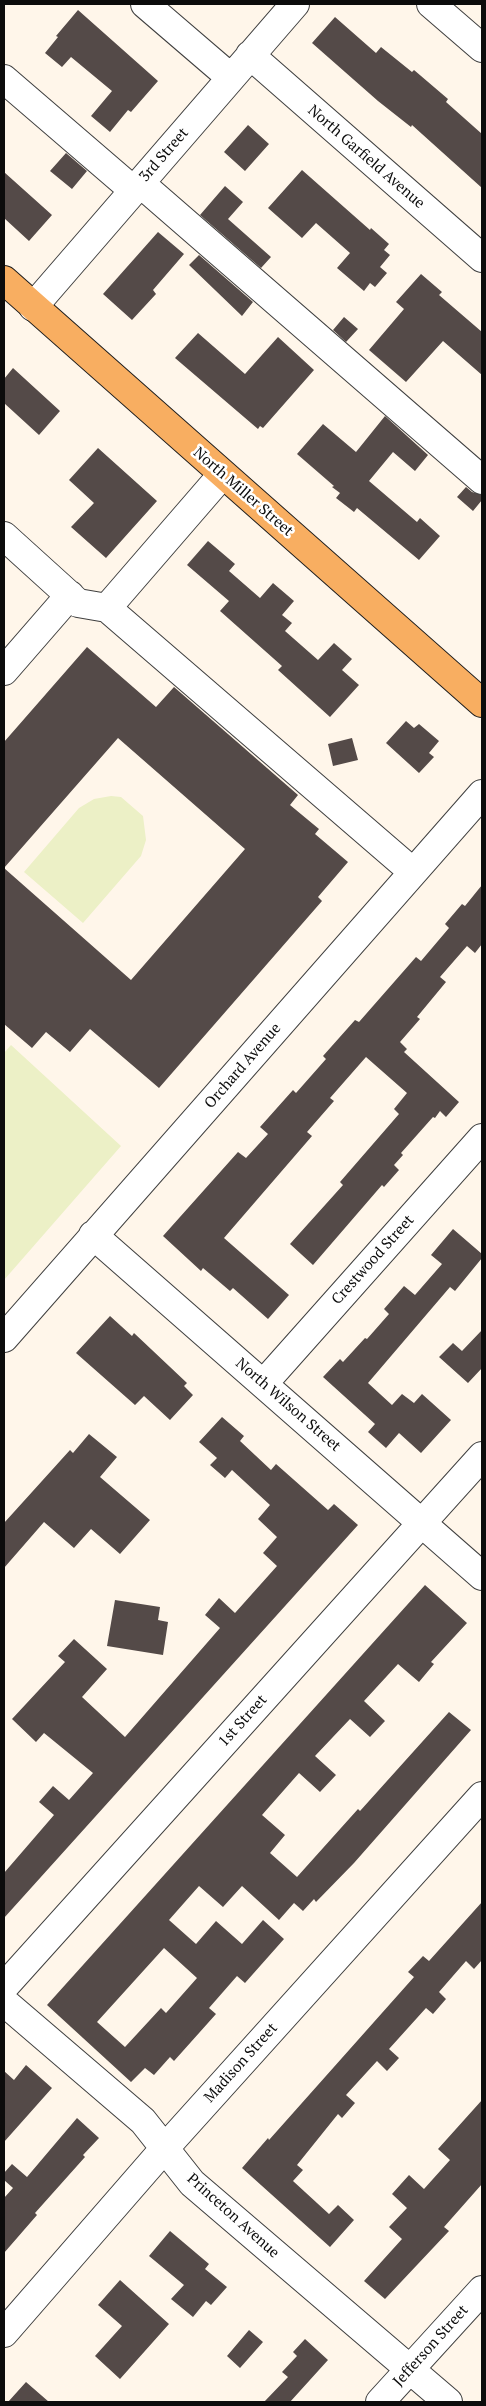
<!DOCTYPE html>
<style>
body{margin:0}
#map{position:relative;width:486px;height:2406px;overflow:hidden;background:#fff6ea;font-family:"PT Serif",serif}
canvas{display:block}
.frame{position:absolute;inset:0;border:5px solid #0c0c0c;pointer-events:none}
</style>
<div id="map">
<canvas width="486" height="2406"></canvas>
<div class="frame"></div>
</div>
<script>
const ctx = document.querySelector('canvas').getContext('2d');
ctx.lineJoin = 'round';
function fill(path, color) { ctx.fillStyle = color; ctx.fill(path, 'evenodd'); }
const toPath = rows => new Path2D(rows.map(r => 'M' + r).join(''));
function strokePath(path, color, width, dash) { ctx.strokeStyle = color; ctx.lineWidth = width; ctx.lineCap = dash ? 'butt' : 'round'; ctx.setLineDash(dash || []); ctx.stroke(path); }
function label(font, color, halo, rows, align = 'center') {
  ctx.font = font + ' "PT Serif",serif'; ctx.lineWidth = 5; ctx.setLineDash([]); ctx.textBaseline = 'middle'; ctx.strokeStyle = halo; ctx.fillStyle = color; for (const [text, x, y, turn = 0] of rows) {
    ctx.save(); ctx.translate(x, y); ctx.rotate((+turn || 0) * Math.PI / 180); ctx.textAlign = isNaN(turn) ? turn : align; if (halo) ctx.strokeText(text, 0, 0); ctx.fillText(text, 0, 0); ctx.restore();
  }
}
const pitch = toPath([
 [111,796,121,797,143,816,146,840,141,856,83,923,24,872,79,808,94,799],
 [11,1045,121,1146,4,1280,4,1053]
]);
const building = toPath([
 [78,10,158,81,131,112,128,110,110,132,91,116,112,91,71,57,62,67,45,53,58,37,56,36],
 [335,17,376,53,381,47,412,72,414,70,448,99,446,102,482,134,482,188,412,125,411,127,378,101,312,43],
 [248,125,269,144,245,171,224,152],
 [66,153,87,171,72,189,50,171],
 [302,170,370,230,371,228,389,244,384,250,390,255,380,267,387,273,375,287,370,283,364,291,337,268,350,253,316,223,302,238,268,208],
 [4,172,52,215,29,241,4,218],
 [225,186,243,202,228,219,271,257,261,268,200,215],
 [158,232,184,254,153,290,156,294,132,320,103,294],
 [199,255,253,302,242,316,189,265],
 [421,274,442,292,439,295,482,332,482,375,443,341,406,382,369,350,404,309,396,302],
 [344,317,358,329,346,342,333,330],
 [198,333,245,374,278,337,314,370,263,428,260,426,258,429,175,358],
 [13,368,60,411,39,435,4,403,4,379],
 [385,416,428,455,415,471,393,452,369,481,417,522,420,518,440,536,419,560,357,508,354,512,336,498,340,493,332,487,334,486,297,454,323,424,356,452],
 [98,448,157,501,106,558,71,527,94,503,69,480],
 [466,487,472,492,482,495,482,500,473,511,457,497],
 [208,541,235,564,229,571,260,598,273,583,294,601,282,615,292,623,285,631,318,660,334,643,352,659,342,670,359,685,330,717,278,670,282,666,220,611,229,601,187,565],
 [87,647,156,707,174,687,298,795,290,805,319,829,315,834,348,862,318,897,322,901,159,1088,90,1029,70,1052,46,1032,32,1048,4,1024,4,742],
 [118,738,245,849,131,980,4,868],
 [406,721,414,728,419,724,439,741,429,753,434,757,419,773,386,743],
 [352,738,358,760,333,766,328,744],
 [482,885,482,944,475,953,467,946,440,977,446,982,417,1017,420,1019,400,1042,407,1049,404,1052,459,1102,446,1117,440,1111,435,1118,433,1117,401,1153,403,1155,394,1165,399,1170,384,1187,382,1185,313,1265,290,1244,343,1185,340,1182,399,1114,394,1109,407,1093,366,1057,330,1098,334,1101,307,1132,312,1136,224,1238,289,1295,268,1319,233,1288,230,1291,203,1268,201,1271,163,1236,238,1152,246,1158,268,1134,260,1127,293,1090,296,1093,326,1059,323,1056,355,1020,359,1022,416,957,421,961,449,928,445,924,462,904,465,906],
 [453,1229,482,1254,482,1258,455,1291,450,1287,368,1383,392,1405,402,1394,414,1403,422,1394,451,1420,421,1453,399,1433,386,1448,368,1432,375,1424,323,1377,340,1359,343,1362,365,1338,367,1339,389,1314,384,1309,404,1286,415,1295,442,1264,431,1255],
 [110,1316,132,1336,134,1333,187,1383,184,1386,193,1395,170,1420,144,1396,135,1405,76,1353],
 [482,1330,482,1368,468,1383,439,1357,453,1343,462,1351],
 [222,1417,244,1436,240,1441,271,1470,276,1464,328,1510,334,1504,358,1525,4,1918,4,1873,54,1815,39,1802,53,1786,69,1800,93,1773,44,1733,36,1742,12,1719,65,1662,58,1656,74,1639,107,1669,82,1697,125,1737,220,1628,205,1615,219,1598,235,1613,277,1566,263,1553,277,1537,258,1519,270,1505,232,1470,225,1478,210,1465,217,1458,199,1442],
 [89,1434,117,1457,100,1477,150,1520,120,1554,91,1529,74,1548,44,1522,4,1568,4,1523,70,1450,73,1453],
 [425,1585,467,1623,431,1662,434,1664,419,1682,398,1664,364,1701,385,1721,370,1737,350,1719,315,1756,336,1775,320,1792,299,1773,262,1815,285,1835,270,1853,297,1877,358,1809,360,1811,449,1712,471,1730,354,1863,316,1902,314,1899,303,1911,294,1903,279,1920,242,1886,223,1907,199,1886,169,1920,196,1944,216,1921,242,1944,263,1920,284,1939,245,1983,237,1976,209,2008,216,2014,174,2061,170,2057,154,2075,145,2068,131,2082,47,2005],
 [164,1948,197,1978,166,2013,161,2008,125,2047,97,2022],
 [115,1600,160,1607,158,1620,168,1622,163,1655,107,1646],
 [482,1902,482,1960,474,1969,466,1961,439,1992,446,1999,433,2014,426,2008,389,2049,399,2058,387,2071,377,2061,346,2095,355,2103,342,2118,338,2114,297,2165,303,2170,293,2181,329,2214,338,2205,354,2220,330,2247,242,2168,268,2138,269,2140,414,1977,408,1972,423,1956,429,1961],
 [26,2065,52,2088,4,2142,4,2071,14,2080],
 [482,2100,482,2184,444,2227,449,2231,385,2299,364,2281,402,2239,389,2227,407,2208,392,2194,409,2175,424,2189,450,2160,438,2149],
 [77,2118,99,2138,83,2155,85,2157,35,2213,37,2215,4,2253,4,2198,13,2188,4,2180,4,2173,12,2164,27,2177],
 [170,2231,209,2264,205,2269,227,2287,211,2305,206,2301,193,2317,171,2299,184,2285,149,2256],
 [120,2280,169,2324,120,2379,95,2356,122,2326,98,2305],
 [249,2330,263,2342,240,2368,227,2356],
 [305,2339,328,2360,290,2402,264,2402,288,2377,282,2372,297,2356,293,2352],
 [26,2382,49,2402,8,2402]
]);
const minor = toPath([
 [145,4,230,77],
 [431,4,482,48],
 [250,55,482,258],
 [4,79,133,190],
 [140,183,482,480],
 [33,307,295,4],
 [222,475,107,608,413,872],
 [4,536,78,603,107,608],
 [4,671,70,595],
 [93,1235,482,1576],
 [4,1338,482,794],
 [264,1383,482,1138],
 [4,1987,482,1456],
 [4,2002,143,2121,192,2183,448,2402],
 [4,2333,164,2149,482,1796],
 [380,2402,482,2290]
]);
const major = toPath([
 [4,280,482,703]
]);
const streetNames = [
 ["3rd Street",164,155,-49],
 ["North Garfield Avenue",366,157,41],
 ["North Miller Street",243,492,41],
 ["Orchard Avenue",243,1066,-49],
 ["Crestwood Street",373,1260,-48],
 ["North Wilson Street",288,1405,41],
 ["1st Street",243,1721,-48],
 ["Madison Street",241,2063,-48],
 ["Princeton Avenue",233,2216,42],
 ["Jefferson Street",431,2346,-48]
];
fill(pitch, '#ecf0c6');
fill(building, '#544a48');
strokePath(minor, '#3f3f3f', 30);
strokePath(major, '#1d1d1d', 30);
strokePath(minor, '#fff', 28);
strokePath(major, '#f8ae61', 28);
label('15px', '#0c0c0c', '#fff', streetNames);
</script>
